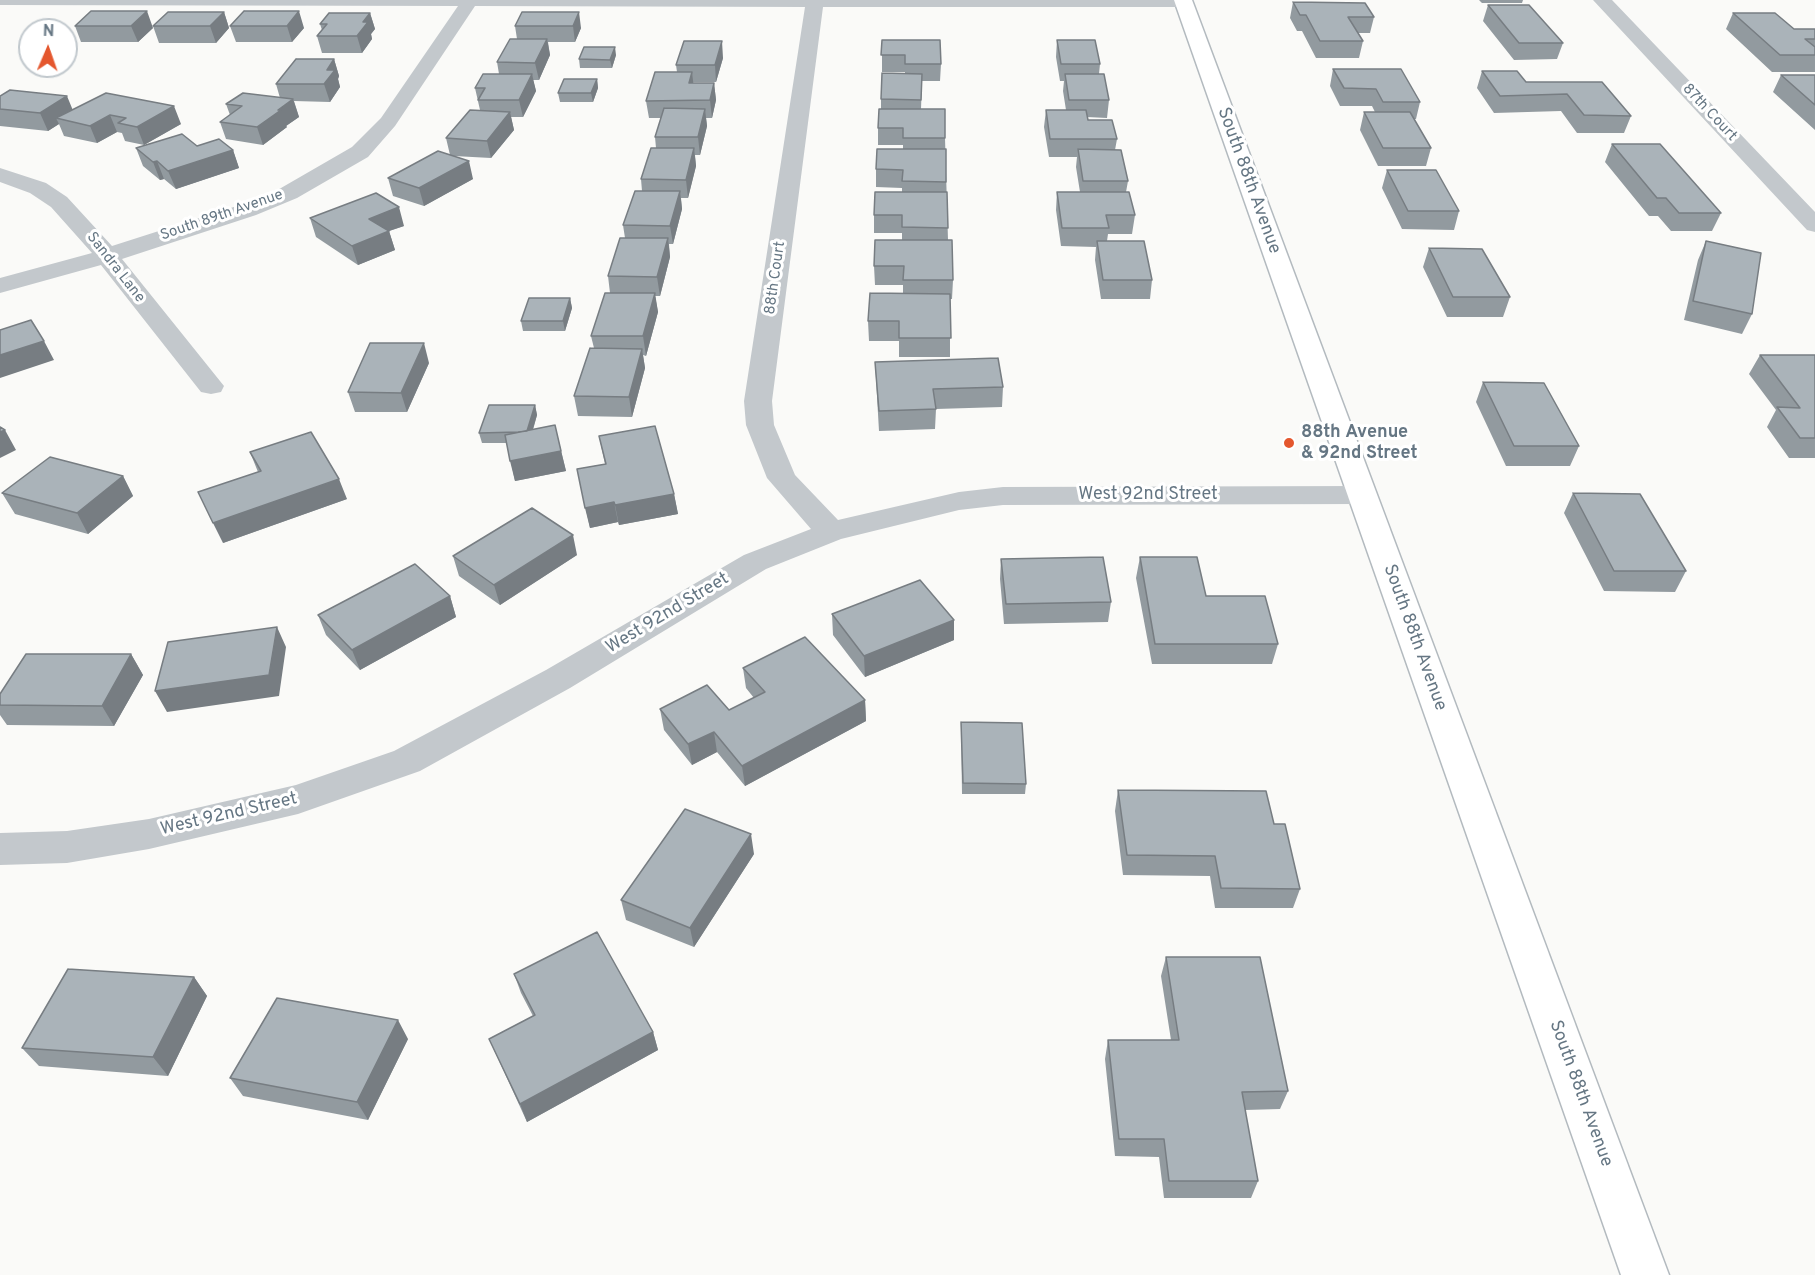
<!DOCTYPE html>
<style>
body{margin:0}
#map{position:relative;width:1815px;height:1275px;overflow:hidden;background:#fafaf8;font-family:Overpass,sans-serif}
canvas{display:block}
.north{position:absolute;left:18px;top:18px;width:60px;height:60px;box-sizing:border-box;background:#fff;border:2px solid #c1c8cd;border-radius:50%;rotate:2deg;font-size:16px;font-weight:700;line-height:24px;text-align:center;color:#657683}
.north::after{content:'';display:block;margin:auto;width:21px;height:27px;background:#e4572e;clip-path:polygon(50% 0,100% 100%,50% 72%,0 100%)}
</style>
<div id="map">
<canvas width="1815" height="1275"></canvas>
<div class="north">N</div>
</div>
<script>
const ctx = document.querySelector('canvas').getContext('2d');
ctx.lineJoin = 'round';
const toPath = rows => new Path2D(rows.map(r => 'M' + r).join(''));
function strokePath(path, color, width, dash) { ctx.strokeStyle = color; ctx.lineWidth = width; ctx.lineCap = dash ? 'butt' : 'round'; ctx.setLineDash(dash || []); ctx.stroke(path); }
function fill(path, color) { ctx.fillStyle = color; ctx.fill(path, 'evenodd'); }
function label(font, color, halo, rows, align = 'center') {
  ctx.font = font + ' Overpass,sans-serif'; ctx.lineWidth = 6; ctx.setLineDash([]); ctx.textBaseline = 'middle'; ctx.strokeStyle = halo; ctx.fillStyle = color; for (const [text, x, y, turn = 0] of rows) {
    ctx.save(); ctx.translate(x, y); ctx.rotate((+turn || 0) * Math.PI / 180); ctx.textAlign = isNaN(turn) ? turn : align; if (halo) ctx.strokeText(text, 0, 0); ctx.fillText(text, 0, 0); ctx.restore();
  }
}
const street = toPath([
 [0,0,1191,0,1190,6,1184,7,823,7,772,401,774,425,795,475,838,520,959,492,1003,487,1362,486,1372,488,1377,495,1372,502,1362,504,1003,505,959,510,841,539,766,569,570,688,420,771,298,814,149,849,67,863,0,865,0,833,67,831,149,819,296,785,394,751,546,670,744,555,811,529,767,478,746,425,744,401,805,7,475,6,395,126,368,157,297,198,256,215,122,259,224,386,221,392,211,394,201,392,101,265,0,293,0,278,92,253,51,207,30,193,0,182,0,168,46,183,67,197,112,246,240,205,281,188,352,147,381,118,458,6,0,5,0,0],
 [1593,0,1612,0,1815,212,1815,232,1807,230,1593,0]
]);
const secondary = toPath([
 [1174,0,1192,0,1669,1275,1621,1275,1174,0]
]);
const wall = toPath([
 [1479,0,1523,0,1522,3,1482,3],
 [1293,2,1374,17,1370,33,1358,33,1363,41,1359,58,1316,58,1302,31,1297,31,1290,18],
 [1488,5,1563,43,1557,59,1514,60,1483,21],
 [91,11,153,28,138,42,81,42,75,26],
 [244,11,304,28,292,42,236,42,230,26],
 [224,12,229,28,216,43,159,43,153,26],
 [522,12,581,28,575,42,548,42,550,55,539,80,533,80,536,91,523,117,511,117,514,130,491,158,454,156,473,179,424,206,393,196,388,178,450,155,446,138,480,110,475,88,499,74,497,62,517,39,515,26],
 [370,13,375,29,371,34,372,39,362,53,322,53,317,36,322,30,320,24],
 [1733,13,1794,29,1815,29,1815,72,1772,72,1726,29],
 [882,40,941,64,940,81,922,81,921,109,945,138,948,240,953,280,952,299,950,299,950,357,899,357,899,341,869,341,868,321,903,293,903,285,875,285,874,266,902,240,902,233,874,233,874,215,902,192,902,188,876,187,876,169,903,149,903,145,878,145,878,128,881,109,881,99,905,73,905,72,882,72],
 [1057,40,1100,64,1099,74,1109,100,1107,118,1087,117,1088,120,1117,139,1115,150,1128,181,1126,192,1135,215,1132,234,1108,234,1107,241,1152,280,1150,299,1101,299,1095,260,1096,247,1061,246,1056,210,1057,192,1080,192,1076,167,1077,157,1049,157,1044,127,1046,110,1066,110,1063,91,1064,81,1060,81,1056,57],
 [616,55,612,68,580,68,579,59],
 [723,58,716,82,693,82,693,83,714,83,716,100,712,118,706,118,707,126,700,155,695,155,696,166,688,198,681,198,682,209,673,244,669,244,670,257,660,296,655,296,658,312,646,356,643,355,645,368,632,417,578,416,574,396,594,348,591,336,610,293,608,276,625,238,623,225,642,191,641,179,656,148,655,137,661,118,649,118,646,101,677,72,676,65],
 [334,59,339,76,338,79,340,87,330,102,294,101,299,117,286,126,287,127,263,145,226,139,220,122,230,115,226,104,280,98,276,84],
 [1333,69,1420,102,1416,119,1414,119,1431,148,1426,166,1378,166,1360,130,1364,112,1375,112,1372,106,1340,106,1330,86],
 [1482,71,1526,82,1602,82,1631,116,1624,133,1577,133,1561,111,1494,113,1477,88],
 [1781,75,1815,75,1815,130,1773,92],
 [597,79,598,88,593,102,560,102,558,93],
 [0,95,0,96,73,110,181,124,144,145,125,141,122,133,117,132,97,143,64,136,59,124,48,131,0,126],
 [1612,144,1721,213,1712,231,1671,231,1658,216,1649,216,1605,162],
 [136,148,233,150,239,168,176,189,164,179,160,180,143,166],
 [1387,170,1459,211,1454,230,1402,229,1382,188],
 [310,218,404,226,389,231,395,250,358,265,316,237],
 [1706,241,1752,314,1742,334,1684,320,1698,260],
 [1429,248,1510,297,1503,317,1447,317,1423,267],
 [570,298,572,308,565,331,523,331,521,321],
 [1760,355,1815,355,1815,458,1789,458,1767,427,1776,410,1749,374],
 [875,362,1003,387,1002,407,936,409,935,429,879,431],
 [429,363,407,412,355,412,348,392],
 [1483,382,1579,446,1570,466,1506,466,1476,402],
 [535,405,537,415,533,430,555,425,566,471,515,481,507,443,482,443,479,433],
 [599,436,674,494,678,514,619,525,618,522,590,528,577,469,605,464],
 [250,452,347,499,223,543,258,472],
 [123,476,133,496,88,534,15,514,2,493],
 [1573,493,1686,571,1675,592,1604,591,1564,513],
 [577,555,500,605,459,576,453,556],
 [1140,557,1206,596,1278,644,1272,664,1152,664,1136,578],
 [1001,559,1111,602,1108,622,1004,624,1000,579],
 [450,596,456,617,360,670,326,635,318,615],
 [832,614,954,620,954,640,865,677,833,635],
 [131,654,143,675,114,726,7,725,0,715,0,694],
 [743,668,865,700,866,721,745,786,717,752,692,765,664,730,660,709,729,710,754,698,746,688],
 [961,722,1026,784,1025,794,962,794],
 [1118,790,1274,824,1300,889,1293,908,1215,908,1210,876,1123,875,1115,811],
 [754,854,694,947,626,920,621,900],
 [1166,957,1288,1091,1280,1109,1245,1110,1258,1181,1251,1198,1164,1198,1159,1157,1115,1156,1105,1059,1108,1040,1171,1040,1161,976],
 [514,974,653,1032,658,1050,527,1122,489,1039,533,1016,521,993],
 [194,977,207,996,168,1076,39,1066,22,1048],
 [408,1039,368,1120,243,1096,230,1078]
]);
const shadedWall = toPath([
 [147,11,153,28,138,42,131,26],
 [299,11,304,28,292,42,287,26],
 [224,12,229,28,216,43,210,26],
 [579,12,581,28,575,42,573,26],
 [370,13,375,29,371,34,372,39,362,53,357,36,363,22],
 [547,39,550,55,539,80,535,63],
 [722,41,723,58,716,82,715,65],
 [615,47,616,55,612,68,610,60],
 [334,59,339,76,338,79,340,87,330,102,324,84,327,70],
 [692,72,694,89,689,83],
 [532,74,536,91,523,117,519,100],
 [597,79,598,88,593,102,591,93],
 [714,83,716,100,712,118,710,100],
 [67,96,74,113,56,118,59,124,48,131,40,113],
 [293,99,299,117,286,126,287,127,263,145,257,127,278,110],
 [174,106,181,124,144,145,137,127],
 [705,109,707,126,700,155,698,137],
 [510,112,514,130,491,158,487,141],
 [110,115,117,132,97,143,90,126],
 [694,148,696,166,688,198,686,180],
 [233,150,239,168,176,189,168,171],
 [157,161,164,179,160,180,153,162],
 [469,161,473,179,424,206,419,188],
 [680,191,682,209,673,244,670,226],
 [399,207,404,226,389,231,395,250,358,265,352,246,369,219],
 [668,238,670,257,660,296,657,277],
 [655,293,658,312,646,356,643,336],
 [570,298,572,308,565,331,563,321],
 [44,341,54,360,0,378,0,355],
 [424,343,429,363,407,412,401,393],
 [642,349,645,368,632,417,629,397],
 [535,405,537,415,529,442,526,432],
 [5,430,16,450,0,458,0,432],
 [561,451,566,471,515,481,510,461],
 [123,476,133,496,88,534,77,513],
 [339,479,347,499,223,543,213,523],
 [674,494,678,514,619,525,615,505],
 [614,502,618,522,590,528,585,508],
 [573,535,577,555,500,605,494,585],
 [450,596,456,617,360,670,352,650],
 [954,620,954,640,865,677,864,656],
 [277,627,286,647,279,696,167,712,155,691],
 [131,654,143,675,114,726,102,706],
 [865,700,866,721,745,786,742,766],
 [714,732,717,752,692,765,688,744],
 [751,834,754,854,694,947,690,928],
 [194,977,207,996,168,1076,153,1057],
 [398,1020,408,1039,368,1120,357,1102],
 [653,1032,658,1050,527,1122,520,1104]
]);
const building = toPath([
 [1293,2,1365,3,1374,17,1348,17,1363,41,1320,41,1306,15,1300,15,1293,2],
 [1488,5,1529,5,1563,43,1519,43,1488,5],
 [91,11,147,11,131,26,75,26,91,11],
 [244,11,299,11,287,26,230,26,244,11],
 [168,12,224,12,210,26,153,26,168,12],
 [522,12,579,12,573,26,515,26,522,12],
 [329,13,370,13,363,22,368,22,357,36,317,36,327,24,320,24,329,13],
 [1733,13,1775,13,1794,29,1815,29,1815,39,1805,39,1815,47,1815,55,1780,55,1733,13],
 [510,39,547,39,535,63,497,62,510,39],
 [882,40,940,40,941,64,905,64,905,55,881,55,882,40],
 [1057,40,1095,40,1100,64,1061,64,1057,40],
 [684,41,722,41,715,65,676,65,684,41],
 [584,47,615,47,610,60,579,59,584,47],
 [296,59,334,59,327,70,335,70,324,84,276,84,296,59],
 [1333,69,1401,69,1420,102,1383,102,1376,89,1344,88,1333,69],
 [1482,71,1517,71,1526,82,1602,82,1631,116,1584,115,1567,94,1500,96,1482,71],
 [655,72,692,72,689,83,714,83,710,100,646,101,655,72],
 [882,73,922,74,921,100,881,99,882,73],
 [483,74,532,74,519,100,478,100,485,88,475,88,483,74],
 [1065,74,1104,74,1109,100,1069,100,1065,74],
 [1781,75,1815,75,1815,105,1781,75],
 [564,79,597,79,591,93,558,93,564,79],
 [10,90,67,96,40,113,0,109,0,96,10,90],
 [106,93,174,106,137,127,118,123,126,118,110,115,90,126,56,118,106,93],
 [243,93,293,99,278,110,281,110,257,127,220,122,242,106,226,104,243,93],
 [664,108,705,109,698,137,655,137,664,108],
 [879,109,945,109,945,138,903,138,903,128,878,128,879,109],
 [470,110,510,112,487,141,446,138,470,110],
 [1046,110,1086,110,1088,120,1112,120,1117,139,1050,139,1046,110],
 [1364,112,1410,112,1431,148,1383,148,1364,112],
 [182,134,197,146,219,139,233,150,168,171,157,161,153,162,136,148,182,134],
 [1612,144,1660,144,1721,213,1679,213,1666,198,1657,198,1612,144],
 [651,148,694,148,686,180,641,179,651,148],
 [877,149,946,149,946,182,902,181,903,170,876,169,877,149],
 [1078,149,1121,150,1128,181,1083,181,1078,149],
 [438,151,469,161,419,188,388,178,438,151],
 [1387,170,1436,170,1459,211,1408,211,1387,170],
 [635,191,680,191,670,226,623,225,635,191],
 [875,192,947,192,948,228,902,227,902,215,874,215,875,192],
 [1057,192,1129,192,1135,215,1106,215,1109,228,1062,228,1057,192],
 [376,193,399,207,369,219,389,231,352,246,310,218,376,193],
 [620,238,668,238,657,277,608,276,620,238],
 [875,240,952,240,953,280,903,280,904,266,874,266,875,240],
 [1097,241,1144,241,1152,280,1103,280,1097,241],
 [1706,241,1761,253,1752,314,1693,301,1706,241],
 [1429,248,1482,249,1510,297,1453,297,1429,248],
 [605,293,655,293,643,336,591,336,605,293],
 [870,293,950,294,951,338,899,338,899,321,868,321,870,293],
 [529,298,570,298,563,321,521,321,529,298],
 [31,320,44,341,0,355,0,330,31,320],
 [370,343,424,343,401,393,348,392,370,343],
 [590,348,642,349,629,397,574,396,590,348],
 [1760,355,1815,355,1815,438,1800,438,1777,407,1800,408,1760,355],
 [998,358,1003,387,933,389,936,409,879,411,875,362,998,358],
 [1483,382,1544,383,1579,446,1514,446,1483,382],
 [489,405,535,405,527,431,518,432,479,433,489,405],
 [555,425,561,451,510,461,505,435,555,425],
 [655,426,674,494,615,505,614,502,585,508,577,469,606,464,599,436,655,426],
 [0,427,5,430,0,432,0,427],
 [311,432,339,479,213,523,198,492,261,471,250,452,311,432],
 [50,457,123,476,77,513,2,493,50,457],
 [1573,493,1640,494,1686,571,1614,571,1573,493],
 [532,508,573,535,494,585,453,556,532,508],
 [1103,557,1111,602,1006,604,1001,559,1103,557],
 [1140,557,1197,557,1206,596,1265,596,1278,644,1155,644,1140,557],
 [415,564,450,596,352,650,318,615,415,564],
 [920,580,954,620,864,656,832,614,920,580],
 [277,627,269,675,155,691,168,642,277,627],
 [805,637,865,700,742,766,714,732,688,744,660,709,707,685,729,710,765,692,743,668,805,637],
 [26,654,131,654,102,706,0,705,0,694,26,654],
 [961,722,1022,723,1026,784,963,783,961,722],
 [1118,790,1266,791,1274,824,1285,824,1300,889,1221,888,1215,856,1127,855,1118,790],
 [685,809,751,834,690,928,621,900,685,809],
 [597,932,653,1032,520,1104,489,1039,535,1015,514,974,597,932],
 [1166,957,1260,957,1288,1091,1242,1092,1258,1181,1169,1181,1164,1139,1119,1139,1108,1040,1179,1040,1166,957],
 [68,969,194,977,153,1057,22,1048,68,969],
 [277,998,398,1020,357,1102,230,1078,277,998]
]);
const markers = [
 [1289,443,6,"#e4572e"]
];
const farStreetnames = [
 ["87th Court",1709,113,47],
 ["South 89th Avenue",222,216,-19],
 ["Sandra Lane",115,268,52],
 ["88th Court",776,278,-82]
];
const streetNames = [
 ["South 88th Avenue",1248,181,70],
 ["West 92nd Street",1148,495],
 ["West 92nd Street",668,614,-31],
 ["South 88th Avenue",1414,638,70],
 ["West 92nd Street",229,815,-13],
 ["South 88th Avenue",1580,1094,70]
];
const poiNames = [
 ["88th Avenue",1301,433],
 ["& 92nd Street",1301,454]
];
strokePath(secondary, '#b3babf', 3);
fill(street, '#c3c8cc');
fill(secondary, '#fff');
fill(wall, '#929a9f');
fill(shadedWall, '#777d82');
fill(building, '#aab3b9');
strokePath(building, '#777d82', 1.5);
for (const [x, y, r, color] of markers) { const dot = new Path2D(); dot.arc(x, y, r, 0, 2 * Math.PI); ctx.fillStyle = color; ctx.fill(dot); strokePath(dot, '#fff', 2); }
label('15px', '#657683', '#fff', farStreetnames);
label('18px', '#657683', '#fff', streetNames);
label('bold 18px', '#657683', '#fff', poiNames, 'left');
</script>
